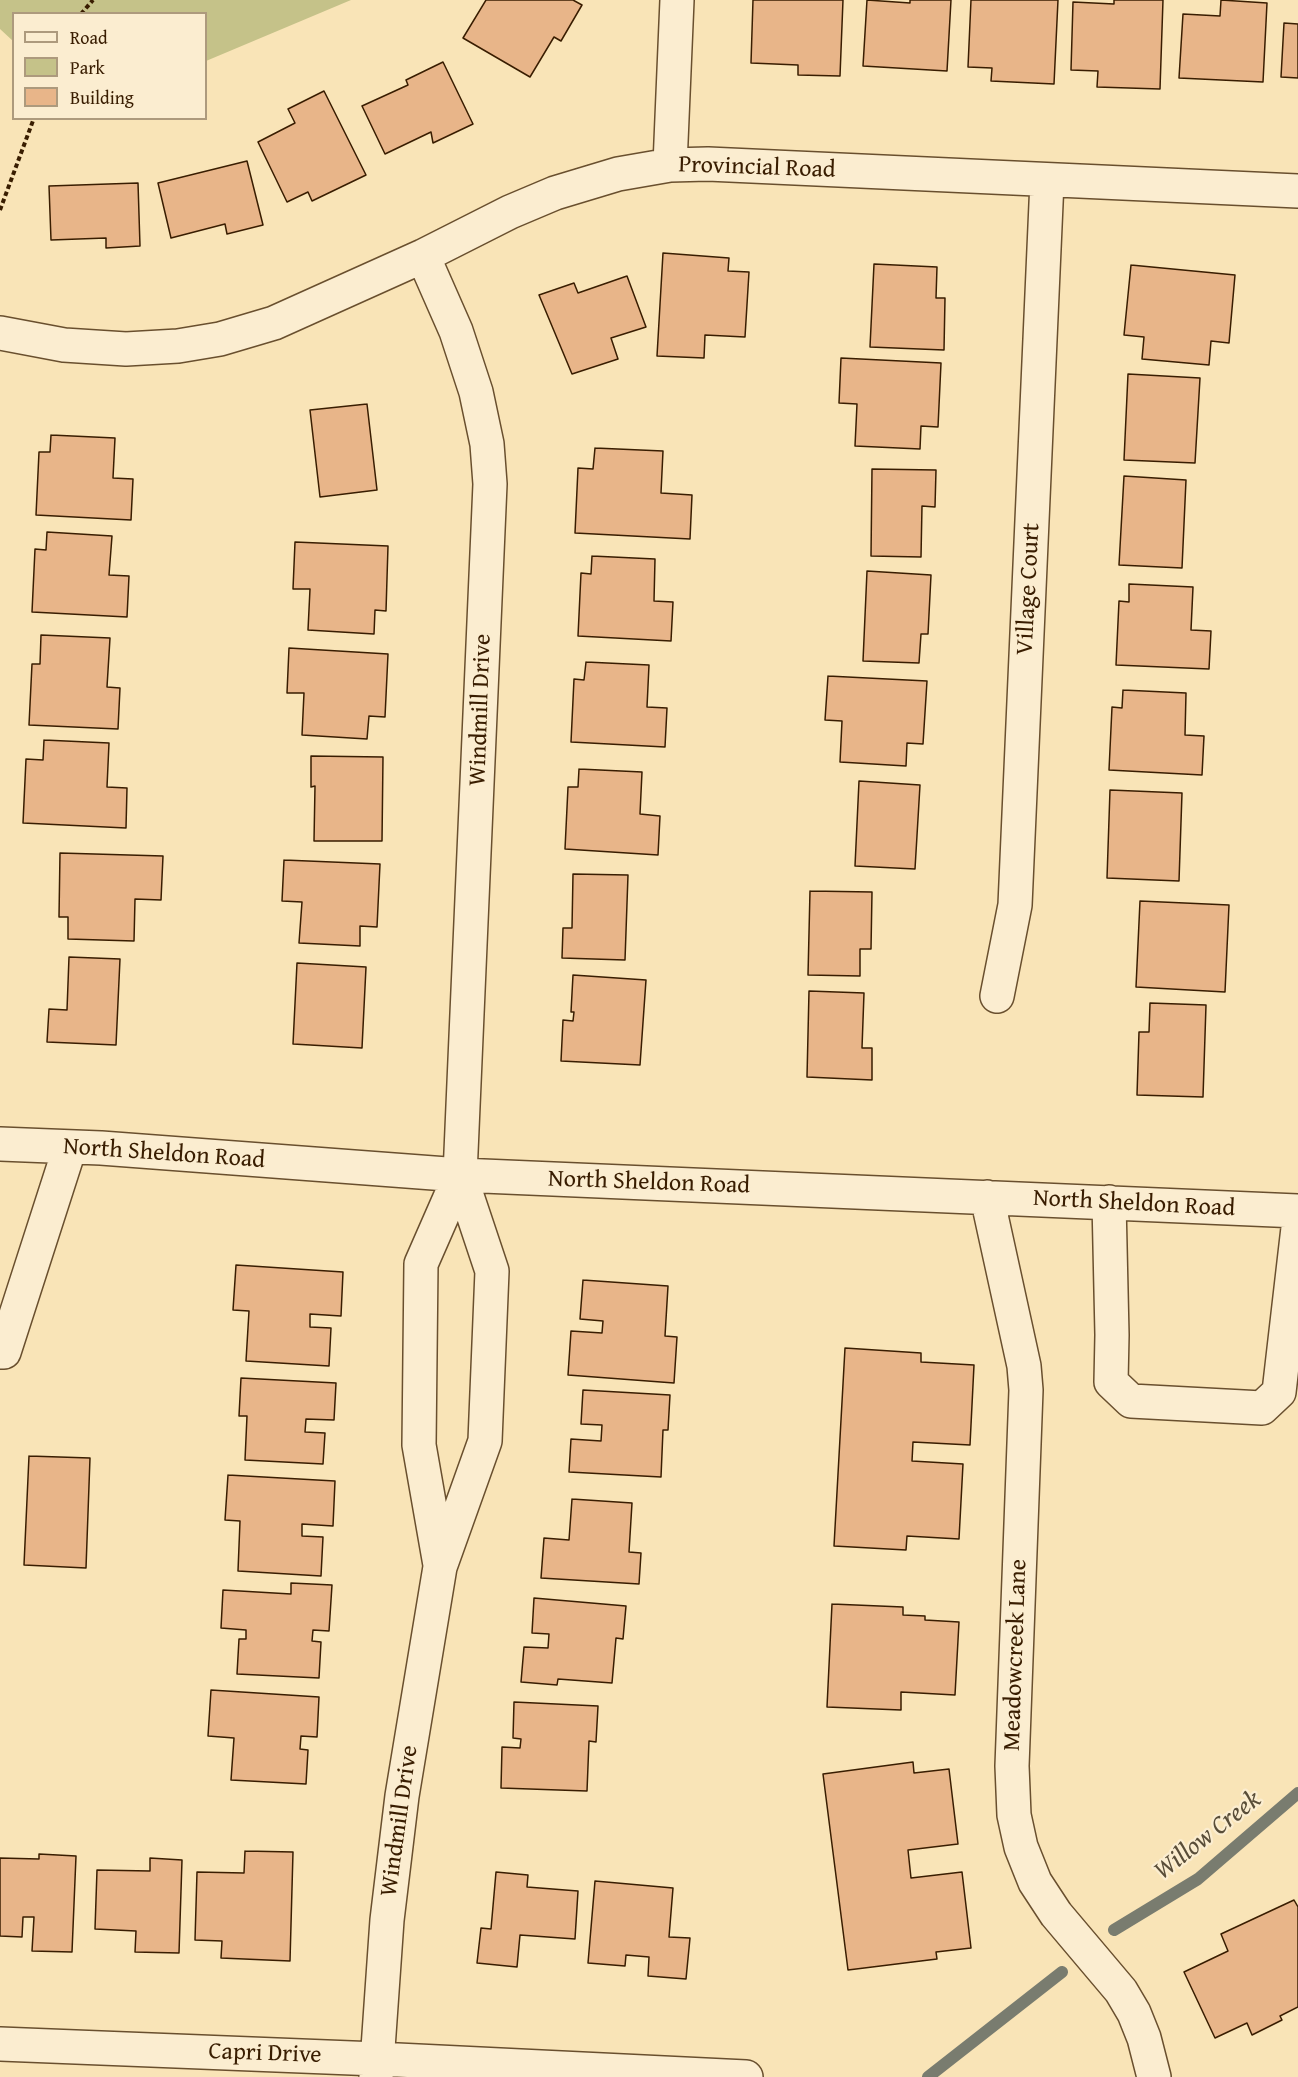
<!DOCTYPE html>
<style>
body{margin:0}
#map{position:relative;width:1298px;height:2077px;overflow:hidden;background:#f9e4b7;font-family:"Gentium Book Plus",serif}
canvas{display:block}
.legend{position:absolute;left:12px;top:12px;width:195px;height:108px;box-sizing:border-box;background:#fbedd0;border:2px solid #ad9a7d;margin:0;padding:8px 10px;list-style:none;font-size:18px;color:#391d01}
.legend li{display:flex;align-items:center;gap:12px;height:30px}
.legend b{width:30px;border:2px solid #ad9a7d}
</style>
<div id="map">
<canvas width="1298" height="2077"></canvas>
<ul class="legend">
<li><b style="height:8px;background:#fbedd0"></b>Road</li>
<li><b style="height:16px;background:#c5c289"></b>Park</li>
<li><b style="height:16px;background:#e8b589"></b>Building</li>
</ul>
</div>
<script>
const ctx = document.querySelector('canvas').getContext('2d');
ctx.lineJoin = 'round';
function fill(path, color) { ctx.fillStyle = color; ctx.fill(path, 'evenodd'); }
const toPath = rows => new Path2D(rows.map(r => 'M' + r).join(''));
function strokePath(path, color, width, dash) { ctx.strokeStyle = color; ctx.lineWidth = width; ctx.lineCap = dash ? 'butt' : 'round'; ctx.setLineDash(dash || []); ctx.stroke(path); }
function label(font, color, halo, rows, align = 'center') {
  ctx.font = font + ' "Gentium Book Plus",serif'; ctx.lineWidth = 4.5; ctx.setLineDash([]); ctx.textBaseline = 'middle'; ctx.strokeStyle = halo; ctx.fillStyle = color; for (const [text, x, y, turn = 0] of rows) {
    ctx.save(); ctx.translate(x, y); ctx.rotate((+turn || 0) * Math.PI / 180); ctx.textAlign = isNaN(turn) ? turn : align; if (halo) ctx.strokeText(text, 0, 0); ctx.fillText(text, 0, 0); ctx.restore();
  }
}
const green = toPath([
 [0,0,351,0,206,61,206,14,14,14,13,41,0,29]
]);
const stream = toPath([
 [1114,1930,1198,1879,1298,1793],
 [928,2077,1062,1972]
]);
const building = toPath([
 [486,0,573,0,582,5,561,41,554,37,530,77,463,38,486,0],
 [753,0,843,0,840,76,798,75,798,65,751,63,753,0],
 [867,0,910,3,910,0,951,0,947,71,863,66,867,0],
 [971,0,1058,0,1054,84,991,81,992,68,968,67,971,0],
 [1114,0,1163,0,1160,89,1097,87,1098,71,1071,70,1073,2,1114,4,1114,0],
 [1221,0,1267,3,1263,82,1179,78,1183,14,1220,16,1221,0],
 [1284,23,1298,24,1298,78,1281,77,1284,23],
 [443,62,473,124,433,143,431,132,385,154,362,106,408,85,406,80,443,62],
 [324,91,366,175,312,201,308,192,287,202,258,142,295,123,288,109,324,91],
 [247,161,263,225,227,234,225,224,171,238,158,183,247,161],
 [138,183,140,246,106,248,106,238,51,240,49,186,138,183],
 [663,253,729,258,728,271,749,272,745,337,705,335,704,358,657,356,663,253],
 [874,264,937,267,936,298,945,298,944,350,870,347,874,264],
 [1131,265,1235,275,1229,343,1211,341,1209,365,1142,359,1144,337,1124,335,1131,265],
 [627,276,646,327,611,338,618,359,572,374,539,295,574,283,578,293,627,276],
 [841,358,941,363,938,427,921,426,920,449,855,446,857,404,839,403,841,358],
 [1128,374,1200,378,1195,463,1124,460,1128,374],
 [367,404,377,490,320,497,310,410,367,404],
 [51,435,115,438,113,478,133,479,131,520,36,515,39,452,50,452,51,435],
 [595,448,663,451,661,493,692,495,690,539,575,533,578,468,593,469,595,448],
 [872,469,936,470,935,507,922,506,921,557,871,556,872,469],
 [1124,476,1186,480,1182,568,1119,565,1124,476],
 [47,532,112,536,109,575,129,576,127,617,32,612,35,549,46,550,47,532],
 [295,542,388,546,386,611,375,610,374,634,308,630,310,589,293,589,295,542],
 [592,556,655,559,654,601,673,602,671,641,578,636,581,573,591,574,592,556],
 [867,571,931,575,928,634,921,634,919,663,863,661,867,571],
 [1129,584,1193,587,1191,630,1211,631,1209,669,1116,665,1119,601,1129,602,1129,584],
 [41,635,110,638,107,687,120,688,118,729,29,725,32,664,40,664,41,635],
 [289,648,388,654,385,717,369,716,367,739,302,735,304,693,287,693,289,648],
 [586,662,649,665,647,707,667,708,665,747,571,742,574,679,584,680,586,662],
 [828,676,927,681,923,744,907,743,906,766,840,762,842,721,825,720,828,676],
 [1123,690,1186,693,1185,735,1204,736,1202,775,1109,770,1112,707,1122,708,1123,690],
 [44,740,109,743,107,787,127,788,126,828,23,823,26,759,43,760,44,740],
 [311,756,383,757,382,841,314,841,315,786,311,787,311,756],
 [579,769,642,772,640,814,660,816,658,855,565,849,568,787,578,787,579,769],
 [859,781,920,785,915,869,855,866,859,781],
 [1110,790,1182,793,1179,881,1107,878,1110,790],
 [60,853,163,856,161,900,135,899,134,941,68,939,68,917,59,917,60,853],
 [284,860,380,864,377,927,360,926,360,946,299,943,302,902,282,901,284,860],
 [573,874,628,875,625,960,562,958,563,928,572,928,573,874],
 [810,891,872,892,871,949,860,949,860,976,808,975,810,891],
 [1140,901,1229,905,1225,992,1136,987,1140,901],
 [69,957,120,959,116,1045,47,1042,49,1009,67,1010,69,957],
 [297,963,366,967,362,1048,293,1044,297,963],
 [573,975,646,980,640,1065,561,1061,563,1020,573,1021,574,1012,571,1012,573,975],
 [809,991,864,993,862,1048,872,1048,872,1080,807,1077,809,991],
 [1150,1003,1206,1005,1203,1097,1137,1095,1139,1032,1149,1032,1150,1003],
 [236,1265,343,1272,341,1316,310,1314,310,1327,331,1328,329,1366,246,1361,249,1311,233,1310,236,1265],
 [583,1280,668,1286,665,1336,677,1337,674,1383,568,1375,571,1331,602,1333,603,1321,580,1319,583,1280],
 [845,1348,921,1353,921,1362,974,1365,970,1445,913,1442,912,1461,963,1464,959,1539,907,1536,906,1550,834,1546,845,1348],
 [241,1378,336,1383,334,1420,306,1419,305,1432,325,1433,323,1464,245,1460,247,1416,239,1416,241,1378],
 [583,1390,670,1395,668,1430,663,1430,661,1477,569,1472,571,1439,601,1441,602,1425,581,1424,583,1390],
 [29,1456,90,1458,86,1568,24,1565,29,1456],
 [228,1475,335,1481,333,1526,302,1524,302,1536,323,1537,321,1576,238,1571,240,1521,225,1520,228,1475],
 [572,1499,632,1503,629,1552,641,1553,639,1584,541,1578,544,1538,569,1540,572,1499],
 [291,1583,332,1585,329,1631,313,1630,312,1641,321,1642,319,1678,237,1674,239,1639,246,1639,246,1630,221,1628,223,1590,291,1594,291,1583],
 [534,1598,626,1606,623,1639,616,1638,612,1683,558,1679,557,1685,521,1682,524,1647,548,1648,549,1634,532,1633,534,1598],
 [832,1604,903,1607,903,1615,925,1616,925,1620,959,1622,955,1695,901,1692,901,1710,827,1707,832,1604],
 [211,1690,319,1697,317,1737,301,1736,300,1749,308,1750,306,1784,231,1780,234,1738,208,1736,211,1690],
 [514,1702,598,1706,596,1742,589,1741,587,1791,501,1788,502,1747,520,1748,521,1739,513,1738,514,1702],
 [913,1762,914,1773,949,1769,958,1844,908,1850,911,1878,962,1872,971,1948,936,1952,937,1959,848,1970,823,1774,913,1762],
 [245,1851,293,1852,290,1961,221,1958,222,1941,195,1940,197,1872,244,1873,245,1851],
 [39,1854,76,1856,72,1952,32,1951,34,1917,23,1917,22,1937,0,1936,0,1858,39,1859,39,1854],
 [150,1858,182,1860,179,1953,135,1952,136,1931,95,1929,97,1870,150,1871,150,1858],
 [496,1872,528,1875,527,1887,578,1891,575,1939,520,1935,517,1967,477,1963,481,1928,491,1929,496,1872],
 [595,1881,673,1888,669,1937,690,1938,686,1979,648,1976,649,1957,626,1955,625,1966,588,1963,595,1881],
 [1294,1900,1298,1907,1298,2007,1280,2016,1282,2020,1252,2035,1247,2023,1215,2038,1184,1972,1228,1951,1221,1934,1294,1900]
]);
const path = toPath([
 [81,14,93,0],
 [0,210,34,118]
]);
const minor = toPath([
 [670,165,677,0],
 [0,333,64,345,126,349,178,346,220,339,274,323,423,256,510,212,555,193,618,174,670,165,708,164,1298,191],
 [997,996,1015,905,1047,181],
 [0,1144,101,1148,460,1175,1298,1211],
 [987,1197,1024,1366,1026,1390,1012,1766,1014,1815,1021,1847,1035,1882,1056,1914,1121,1991,1134,2013,1144,2038,1154,2077],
 [1109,1202,1112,1335,1111,1382,1131,1401,1262,1408,1279,1392,1298,1228],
 [0,1352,4,1352,70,1147],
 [440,1565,419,1445,421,1264,460,1175],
 [0,2044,377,2059,746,2077],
 [376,2077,387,1920,402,1796,440,1567,485,1441,492,1271,460,1175,490,484,487,444,476,392,456,331,423,256]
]);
const streetNames = [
 ["Provincial Road",757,168,2],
 ["Village Court",1029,589,-87],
 ["Windmill Drive",481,710,-88],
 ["North Sheldon Road",164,1154,4],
 ["North Sheldon Road",649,1183,2],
 ["North Sheldon Road",1134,1204,3],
 ["Meadowcreek Lane",1016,1655,-88],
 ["Windmill Drive",400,1821,-82],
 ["Capri Drive",265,2054,2]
];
const waterNames = [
 ["Willow Creek",1208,1836,-38]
];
fill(green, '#c5c289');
strokePath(stream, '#797c6f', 12);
fill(building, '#e8b589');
strokePath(building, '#391d01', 1.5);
strokePath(minor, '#694f2e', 36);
strokePath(path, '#391d01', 4, [4.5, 3]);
strokePath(minor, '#fbedd0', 33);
label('24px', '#391d01', '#fbedd0', streetNames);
label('italic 26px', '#594d38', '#fbedd0', waterNames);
</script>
